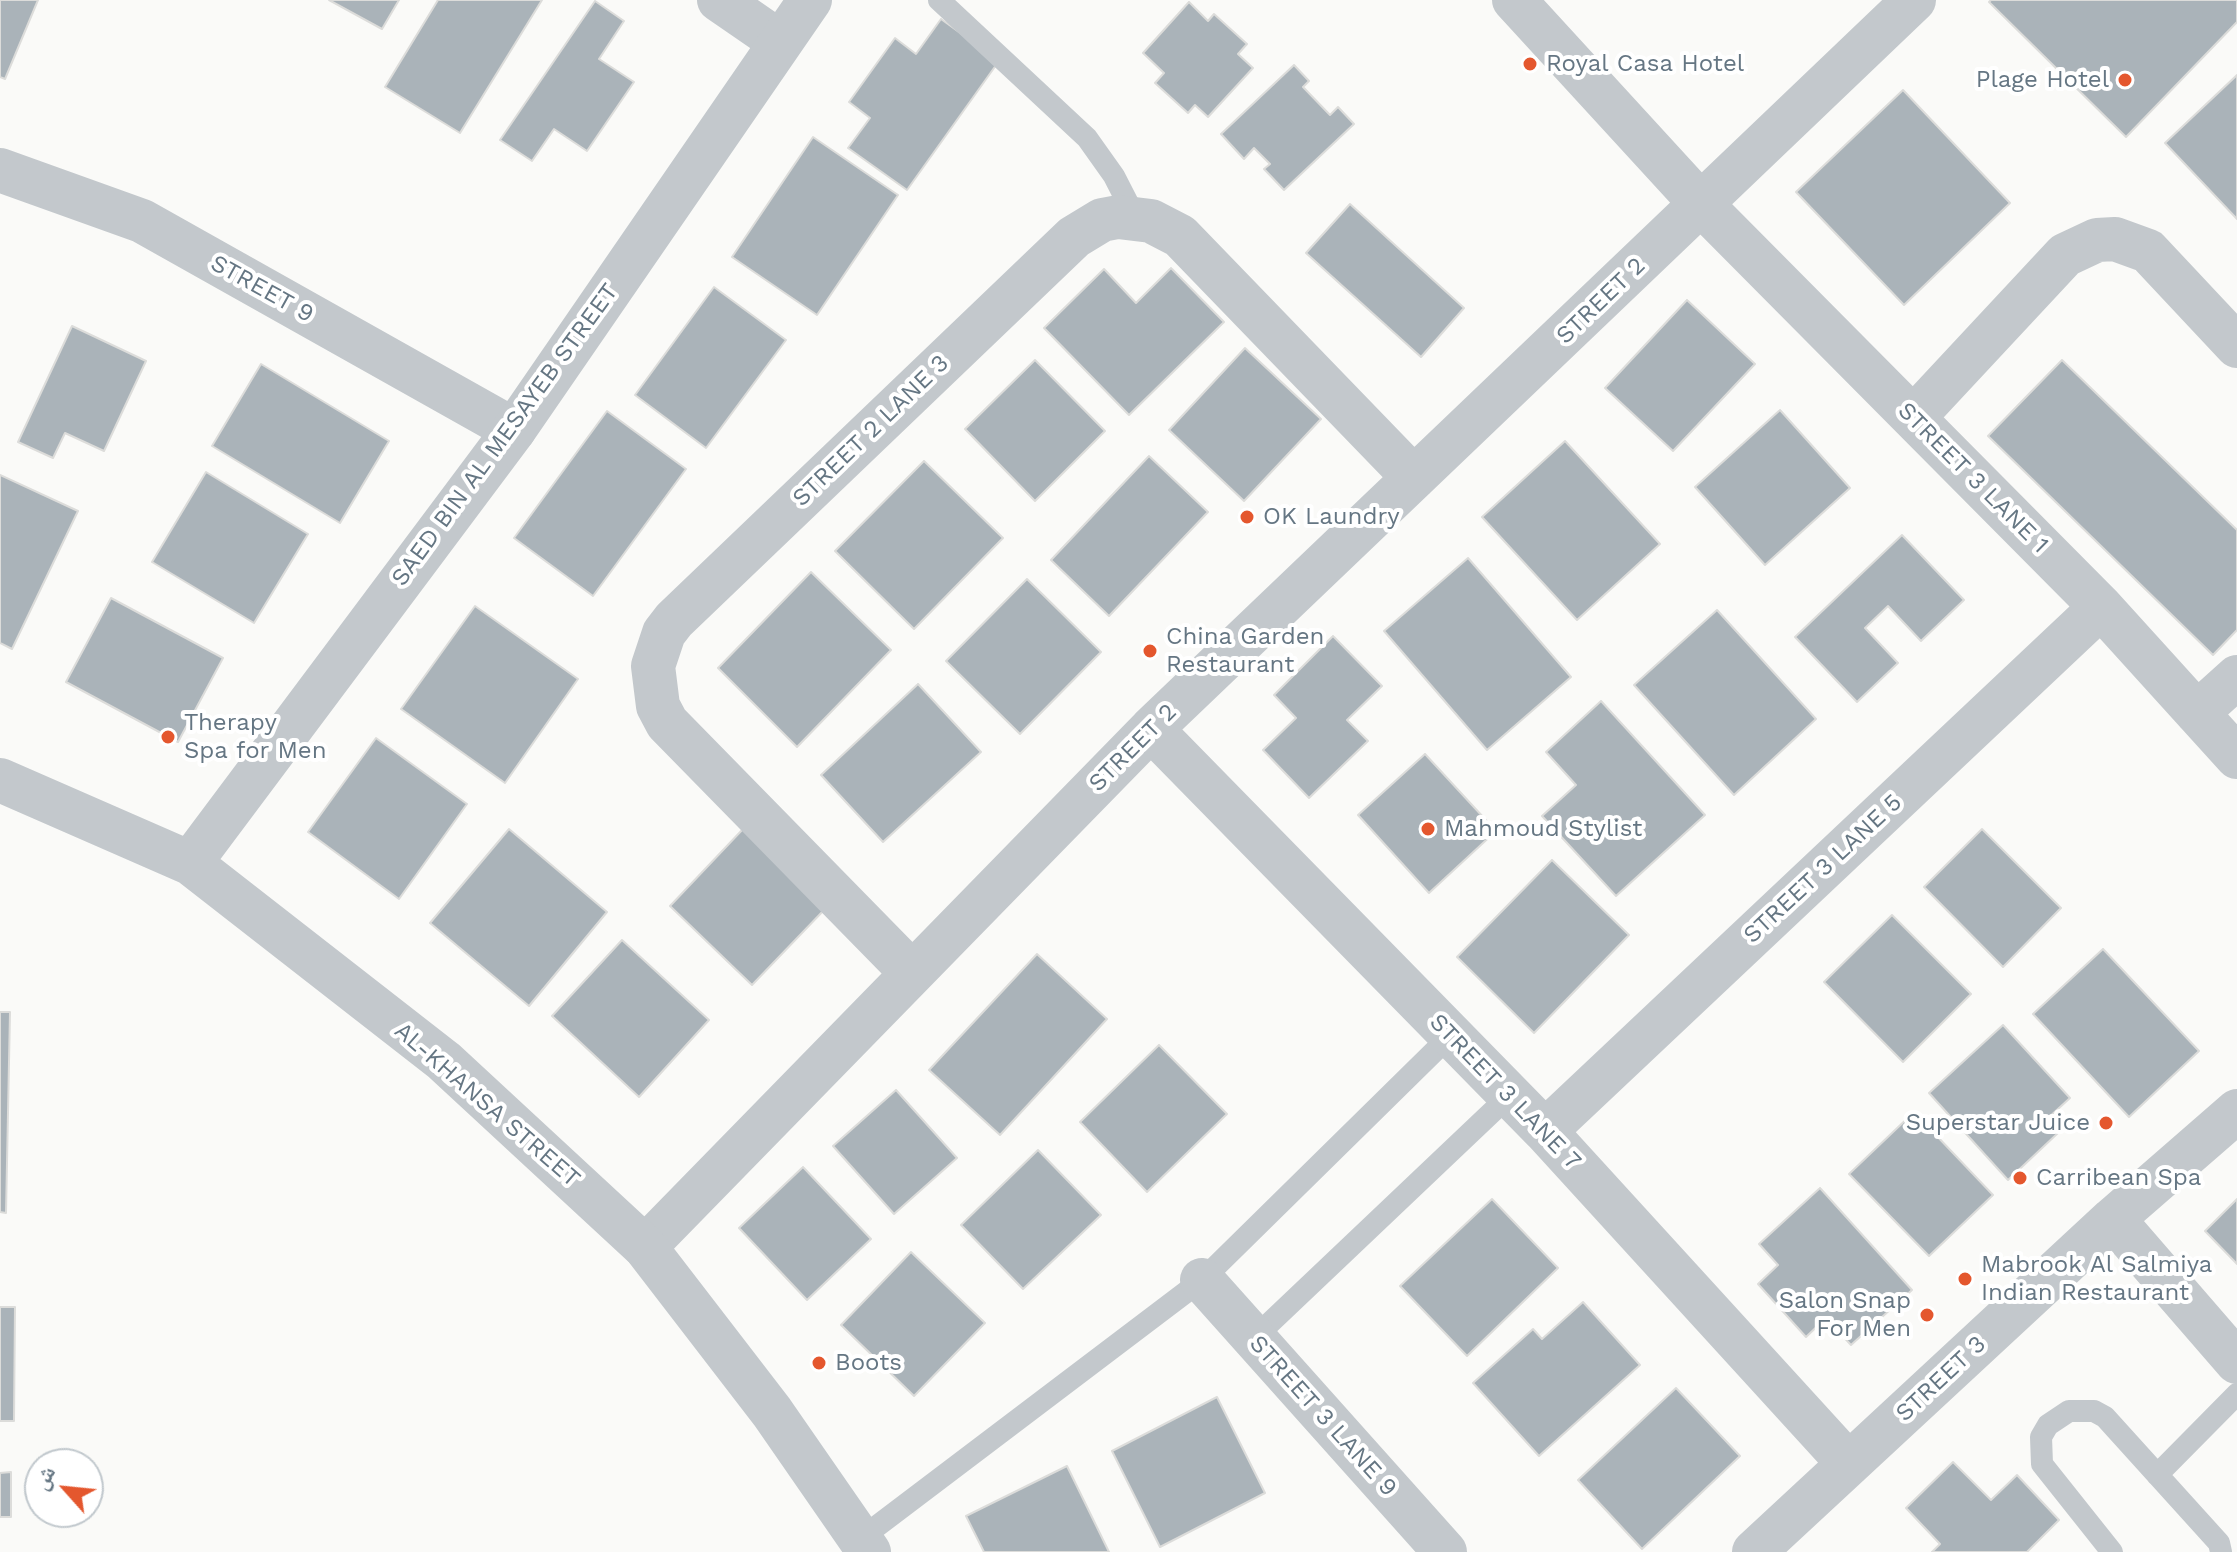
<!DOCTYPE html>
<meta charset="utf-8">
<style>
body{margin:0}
#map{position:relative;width:2237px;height:1552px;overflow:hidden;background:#fafaf8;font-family:"Work Sans","Noto Naskh Arabic",sans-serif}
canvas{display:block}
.north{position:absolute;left:24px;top:1448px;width:80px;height:80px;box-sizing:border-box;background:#fff;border:2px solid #c1c8cd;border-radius:50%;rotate:297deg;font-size:22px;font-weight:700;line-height:32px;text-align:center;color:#657683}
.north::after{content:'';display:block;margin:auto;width:28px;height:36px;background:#e4572e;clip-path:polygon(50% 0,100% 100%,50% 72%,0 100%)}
</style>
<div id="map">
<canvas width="2237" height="1552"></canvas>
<div class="north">ش</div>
</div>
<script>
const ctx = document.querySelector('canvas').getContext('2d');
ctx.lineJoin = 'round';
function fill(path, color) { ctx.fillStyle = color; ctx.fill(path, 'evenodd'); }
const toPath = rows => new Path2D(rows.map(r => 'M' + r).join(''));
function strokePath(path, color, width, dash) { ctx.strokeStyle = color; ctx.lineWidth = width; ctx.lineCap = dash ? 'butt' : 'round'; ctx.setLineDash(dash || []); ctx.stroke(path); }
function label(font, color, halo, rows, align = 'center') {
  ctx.font = font + ' "Work Sans",sans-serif'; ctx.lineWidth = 8; ctx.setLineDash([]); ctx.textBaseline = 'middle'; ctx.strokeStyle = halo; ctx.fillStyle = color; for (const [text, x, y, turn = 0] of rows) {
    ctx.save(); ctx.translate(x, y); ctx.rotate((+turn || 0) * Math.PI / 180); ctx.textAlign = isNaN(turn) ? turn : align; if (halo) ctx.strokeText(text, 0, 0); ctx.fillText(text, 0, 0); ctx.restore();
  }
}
const building = toPath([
 [0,0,38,0,5,79,0,77,0,0],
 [329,0,399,0,382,29,329,0],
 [438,0,542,0,460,133,385,87,438,0],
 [1991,0,2237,0,2237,22,2126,137,1989,2,1991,0],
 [595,1,624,21,599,59,634,82,587,151,554,129,532,161,500,140,595,1],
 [1189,2,1208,21,1214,14,1247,44,1238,54,1253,68,1208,117,1195,105,1188,113,1155,83,1164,73,1143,53,1189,2],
 [941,19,999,61,907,190,848,148,870,118,849,102,895,38,916,54,941,19],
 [1294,65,1309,81,1303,87,1330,115,1338,107,1354,124,1284,190,1264,169,1270,164,1254,148,1244,159,1221,134,1294,65],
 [2237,75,2237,219,2165,143,2237,75],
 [1903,90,2010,203,1904,305,1796,192,1903,90],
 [813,137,898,195,817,315,732,257,813,137],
 [1350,204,1464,308,1421,357,1306,253,1350,204],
 [1171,268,1224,322,1129,415,1044,328,1104,269,1136,303,1171,268],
 [714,287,786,340,706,448,635,395,714,287],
 [1687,300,1755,364,1673,451,1605,388,1687,300],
 [72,326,146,361,104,451,65,433,53,458,18,442,72,326],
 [1245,348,1321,419,1244,501,1169,430,1245,348],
 [1035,360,1105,431,1035,501,965,429,1035,360],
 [2062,360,2237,530,2237,630,2213,655,1988,436,2062,360],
 [261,364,389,441,340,523,212,446,261,364],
 [1780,410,1850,488,1765,565,1695,487,1780,410],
 [607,411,686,469,593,596,514,538,607,411],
 [1565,441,1660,544,1577,620,1482,517,1565,441],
 [1149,456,1208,512,1109,616,1051,560,1149,456],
 [924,461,1003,538,914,629,835,551,924,461],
 [206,472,308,534,254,623,152,562,206,472],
 [0,475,78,511,12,649,0,643,0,475],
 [1902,535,1964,600,1921,641,1888,606,1865,628,1898,663,1857,702,1795,637,1902,535],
 [1468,558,1571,677,1487,750,1384,631,1468,558],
 [811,572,891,650,797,747,718,668,811,572],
 [1027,579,1101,652,1020,734,946,661,1027,579],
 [111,598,223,658,178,742,66,682,111,598],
 [475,606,578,679,505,783,401,709,475,606],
 [1717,610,1816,719,1734,795,1634,685,1717,610],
 [1333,636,1382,686,1347,720,1368,741,1309,798,1263,750,1296,718,1274,695,1333,636],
 [918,684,981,752,883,842,821,775,918,684],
 [1601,701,1705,815,1616,896,1542,816,1576,785,1546,752,1601,701],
 [376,738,467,804,399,899,308,832,376,738],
 [1425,754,1496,831,1429,893,1358,815,1425,754],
 [509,829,607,912,529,1006,430,923,509,829],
 [743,829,825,909,752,985,670,906,743,829],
 [1982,829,2061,908,2003,967,1924,887,1982,829],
 [1552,860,1629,935,1534,1033,1457,957,1552,860],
 [1892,915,1971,994,1903,1062,1824,982,1892,915],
 [622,940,709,1020,639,1097,552,1016,622,940],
 [2103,949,2199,1051,2129,1117,2033,1014,2103,949],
 [1037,954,1107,1019,1000,1135,929,1070,1037,954],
 [0,1012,10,1012,6,1213,0,1212,0,1012],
 [2003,1025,2070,1098,2047,1119,2058,1133,2008,1180,1929,1093,2003,1025],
 [1159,1045,1227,1114,1147,1192,1080,1122,1159,1045],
 [896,1090,957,1158,894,1214,833,1146,896,1090],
 [1914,1112,1993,1195,1929,1256,1849,1174,1914,1112],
 [1038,1150,1101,1215,1023,1289,961,1225,1038,1150],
 [803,1167,871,1239,807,1300,739,1228,803,1167],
 [1820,1188,1912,1290,1851,1345,1826,1318,1806,1337,1758,1284,1778,1265,1759,1244,1820,1188],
 [1492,1199,1558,1268,1467,1356,1400,1286,1492,1199],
 [2237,1199,2237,1264,2205,1231,2237,1199],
 [911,1252,985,1323,914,1396,841,1325,911,1252],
 [1583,1302,1640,1365,1539,1456,1473,1383,1533,1329,1542,1339,1583,1302],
 [0,1307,15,1307,14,1421,0,1421,0,1307],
 [1676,1388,1740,1456,1642,1549,1578,1480,1676,1388],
 [1217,1397,1265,1493,1160,1547,1112,1451,1217,1397],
 [1953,1462,1991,1500,2017,1475,2059,1520,2027,1552,1932,1552,1940,1544,1906,1508,1953,1462],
 [1067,1466,1109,1552,984,1552,966,1516,1067,1466],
 [11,1472,11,1517,0,1517,0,1473,11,1472]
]);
const service = toPath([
 [939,0,1087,138,1114,176,1135,217],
 [1254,1338,1510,1095],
 [2157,1475,2237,1394],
 [860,1539,1202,1280,1451,1035],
 [2112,1552,2042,1464,2041,1437,2048,1425,2069,1411,2094,1411,2105,1417,2219,1543,2221,1552]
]);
const minor = toPath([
 [719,0,780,42],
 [1514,0,1702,205,2101,607,2237,757],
 [0,170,142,221,514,430],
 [1914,417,2065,255,2097,240,2115,239,2148,251,2237,346],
 [2197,713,2237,677],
 [1151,729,1545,1131,1849,1464],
 [912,973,667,723,658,706,653,666,664,633,674,620,1074,237,1102,220,1118,217,1151,221,1180,236,1414,478],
 [1545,1131,2101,607],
 [2113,1219,2237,1362],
 [645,1247,1151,729,1914,0],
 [1202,1280,1445,1552],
 [1754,1552,2113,1219,2237,1111]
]);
const tertiary = toPath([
 [0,780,190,863,444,1061,645,1247,772,1412,869,1552],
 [190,863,514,430,810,0]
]);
const markers = [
 [1530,64,8,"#e4572e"],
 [2125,80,8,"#e4572e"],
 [1247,517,8,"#e4572e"],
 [1150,651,8,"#e4572e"],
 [168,737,8,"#e4572e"],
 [1428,829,8,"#e4572e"],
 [2106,1123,8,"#e4572e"],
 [2020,1178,8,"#e4572e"],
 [1965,1279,8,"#e4572e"],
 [1927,1315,8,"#e4572e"],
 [819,1363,8,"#e4572e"]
];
const poiNames = [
 ["Royal Casa Hotel",1546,64],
 ["Plage Hotel",2109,80,"right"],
 ["OK Laundry",1263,517],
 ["China Garden",1166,637],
 ["Restaurant",1166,665],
 ["Therapy",184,723],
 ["Spa for Men",184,751],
 ["Mahmoud Stylist",1444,829],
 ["Superstar Juice",2090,1123,"right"],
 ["Carribean Spa",2036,1178],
 ["Mabrook Al Salmiya",1981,1265],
 ["Indian Restaurant",1981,1293],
 ["Salon Snap",1911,1301,"right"],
 ["For Men",1911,1329,"right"],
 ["Boots",835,1363]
];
const streetNames = [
 ["STREET 9",262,289,29],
 ["STREET 2",1601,301,-44],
 ["STREET 2 LANE 3",871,431,-44],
 ["SAED BIN AL MESAYEB STREET",505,435,-54],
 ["STREET 3 LANE 1",1973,478,45],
 ["STREET 2",1133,748,-45],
 ["STREET 3 LANE 5",1823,869,-43],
 ["STREET 3 LANE 7",1505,1092,46],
 ["AL-KHANSA STREET",487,1105,41],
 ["STREET 3",1941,1379,-43],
 ["STREET 3 LANE 9",1323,1416,48]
];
fill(building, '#aab3b9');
strokePath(building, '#dcdcda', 2);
strokePath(service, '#c3c8cc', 22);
strokePath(minor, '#c3c8cc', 44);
strokePath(tertiary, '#c3c8cc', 44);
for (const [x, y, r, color] of markers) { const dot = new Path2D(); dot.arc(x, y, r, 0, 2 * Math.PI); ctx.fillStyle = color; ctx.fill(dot); strokePath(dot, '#fff', 3); }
label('24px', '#657683', '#fff', poiNames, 'left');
label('24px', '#657683', '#fff', streetNames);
</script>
